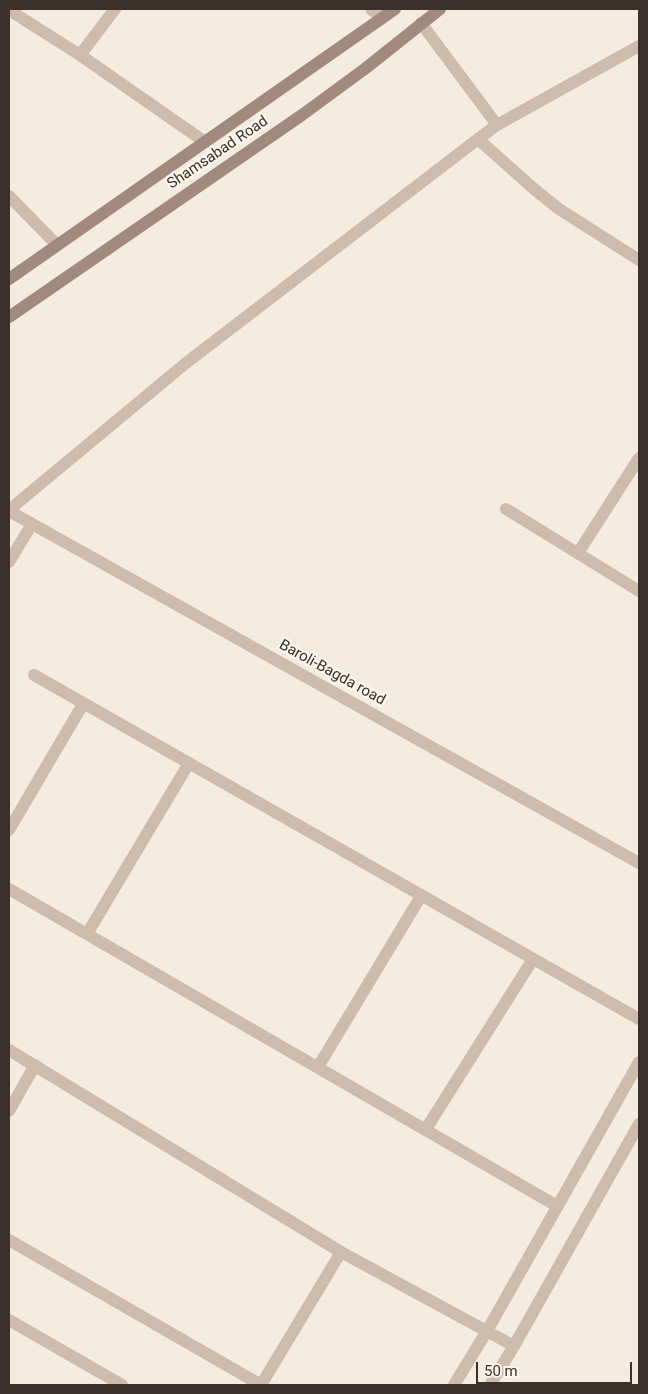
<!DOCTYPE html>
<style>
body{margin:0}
#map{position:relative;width:648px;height:1394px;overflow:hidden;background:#f4ebe1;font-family:Roboto,sans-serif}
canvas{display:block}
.frame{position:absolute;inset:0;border:10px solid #3b302b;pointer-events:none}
.scale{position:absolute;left:476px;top:1362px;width:156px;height:22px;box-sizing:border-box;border:2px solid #3b302b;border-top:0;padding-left:6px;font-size:15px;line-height:18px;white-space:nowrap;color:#3b302b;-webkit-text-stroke:4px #fbf5ee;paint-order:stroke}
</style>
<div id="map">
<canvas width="648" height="1394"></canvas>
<div class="frame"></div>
<div class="scale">50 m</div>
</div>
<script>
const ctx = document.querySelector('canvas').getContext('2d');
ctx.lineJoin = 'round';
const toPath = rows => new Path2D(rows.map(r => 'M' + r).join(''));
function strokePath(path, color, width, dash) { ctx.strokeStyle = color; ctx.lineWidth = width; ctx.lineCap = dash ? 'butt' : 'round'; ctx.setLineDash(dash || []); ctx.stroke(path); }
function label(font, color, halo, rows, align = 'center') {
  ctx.font = font + ' Roboto,sans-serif'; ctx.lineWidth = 5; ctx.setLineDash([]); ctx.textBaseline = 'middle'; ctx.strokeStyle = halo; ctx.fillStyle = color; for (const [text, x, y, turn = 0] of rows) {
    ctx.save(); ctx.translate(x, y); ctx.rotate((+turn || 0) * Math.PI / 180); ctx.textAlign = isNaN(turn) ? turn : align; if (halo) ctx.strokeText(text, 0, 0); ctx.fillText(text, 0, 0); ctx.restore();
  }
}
const minor = toPath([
 [371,9,382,18],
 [9,10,80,55,205,142],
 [421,23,497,125],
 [80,55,115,9],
 [478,139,534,189,559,209,639,260],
 [9,196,57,245],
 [506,509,639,591],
 [9,510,186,363,478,139,497,125,639,46],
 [9,511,639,863],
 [578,553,639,458],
 [9,562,32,524],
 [34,675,639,1019],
 [9,830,83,704],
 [9,889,557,1206],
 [87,934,189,763],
 [9,1050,341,1252,514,1346],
 [318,1067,421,896],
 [9,1111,35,1065],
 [426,1129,533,959],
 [9,1240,261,1385,341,1252],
 [9,1320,122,1385],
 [454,1385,487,1331,639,1062],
 [490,1385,514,1346,639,1124]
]);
const secondary = toPath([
 [9,279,395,9],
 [9,317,302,115,366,68,440,9]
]);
const streetNames = [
 ["Shamsabad Road",218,153,-34],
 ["Baroli-Bagda road",332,673,29]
];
strokePath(minor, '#cdbbac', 12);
strokePath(secondary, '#a18a7d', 12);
label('15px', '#3b302b', '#fbf5ee', streetNames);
</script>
